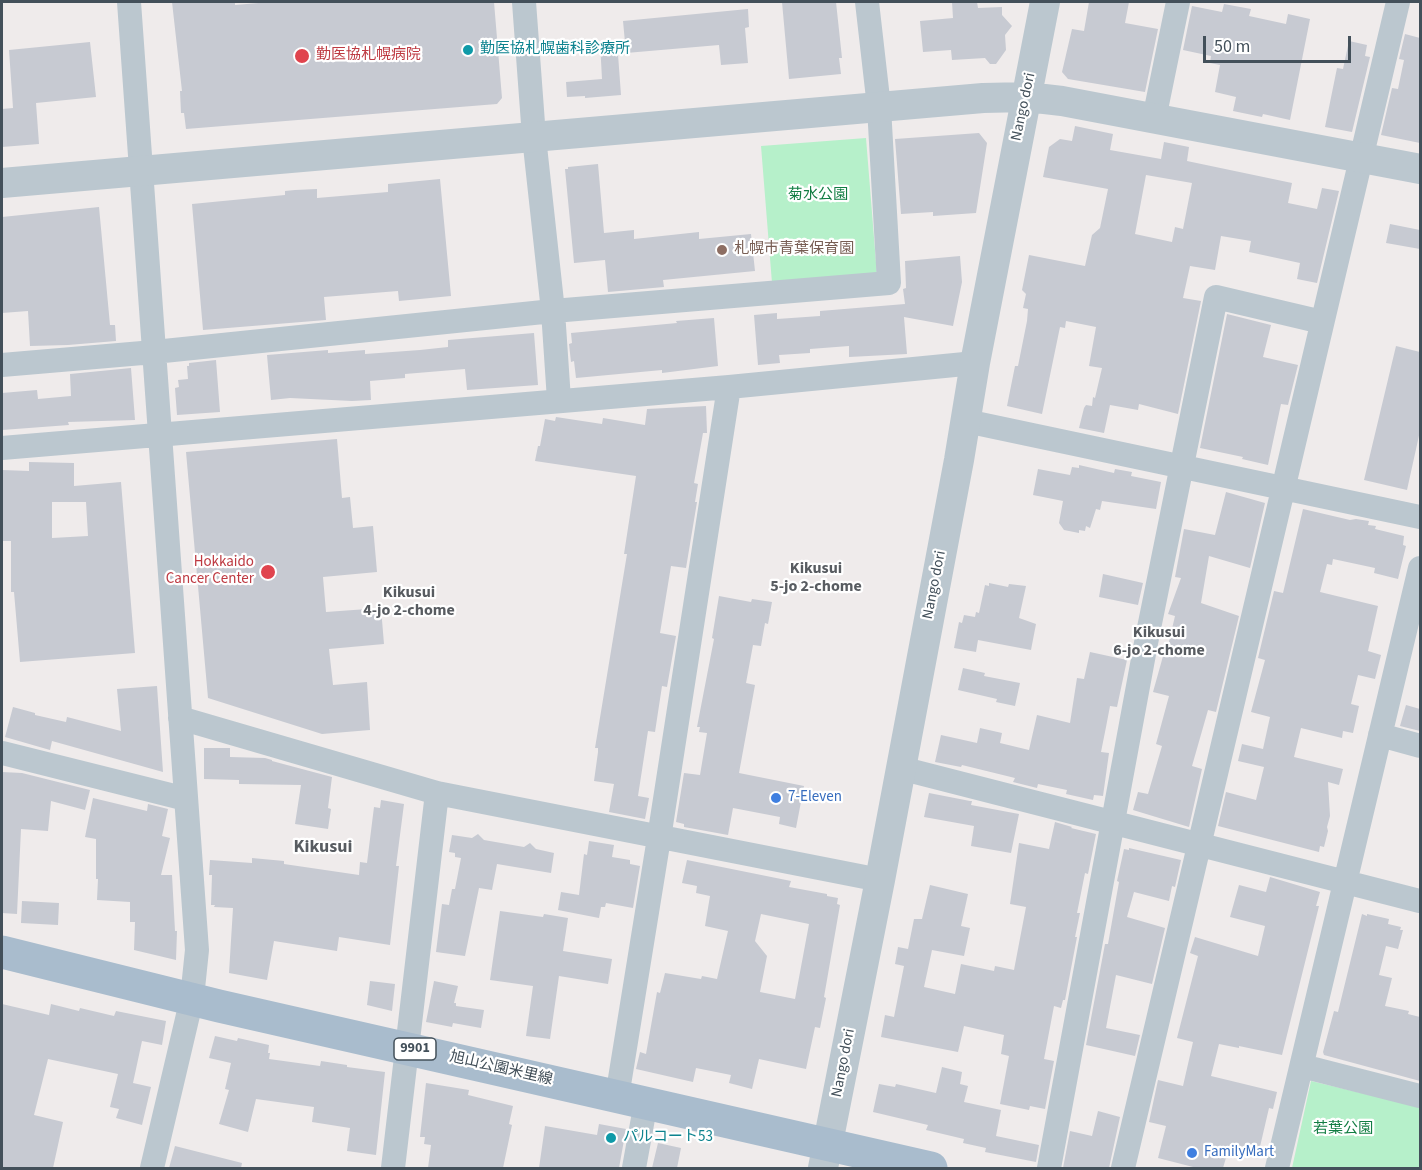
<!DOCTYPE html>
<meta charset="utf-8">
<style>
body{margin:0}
#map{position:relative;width:1422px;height:1170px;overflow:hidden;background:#efebeb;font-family:"Source Sans 3",sans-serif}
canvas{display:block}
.frame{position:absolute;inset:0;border:3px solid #43505a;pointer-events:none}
.scale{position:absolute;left:1203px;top:36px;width:148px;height:27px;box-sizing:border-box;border:3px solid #43505a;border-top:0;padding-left:8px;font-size:18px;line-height:21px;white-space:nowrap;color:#43505a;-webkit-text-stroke:4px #fff;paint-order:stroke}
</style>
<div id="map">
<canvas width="1422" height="1170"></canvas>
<div class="frame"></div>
<div class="scale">50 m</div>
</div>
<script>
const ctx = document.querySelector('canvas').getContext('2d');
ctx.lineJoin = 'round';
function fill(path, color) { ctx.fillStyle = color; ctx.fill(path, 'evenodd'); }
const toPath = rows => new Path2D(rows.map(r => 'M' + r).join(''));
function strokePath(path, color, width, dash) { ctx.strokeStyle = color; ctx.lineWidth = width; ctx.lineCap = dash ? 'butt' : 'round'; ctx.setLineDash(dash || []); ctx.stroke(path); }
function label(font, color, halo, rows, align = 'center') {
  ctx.font = font + ' "Source Sans 3","Noto Sans JP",sans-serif'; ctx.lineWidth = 4.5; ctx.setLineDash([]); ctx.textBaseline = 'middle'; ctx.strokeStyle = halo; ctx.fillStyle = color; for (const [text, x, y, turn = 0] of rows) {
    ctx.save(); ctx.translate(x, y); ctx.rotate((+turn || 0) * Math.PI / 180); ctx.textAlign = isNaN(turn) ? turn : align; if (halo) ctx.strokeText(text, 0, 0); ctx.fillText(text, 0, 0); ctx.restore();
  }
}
const green = toPath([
 [866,138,877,275,772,283,761,146],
 [1311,1081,1420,1107,1420,1168,1292,1168]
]);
const building = toPath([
 [172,2,235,2,235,5,270,2,494,2,502,98,497,104,186,129,184,113,181,113,180,91,182,91],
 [782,2,836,2,842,58,839,58,841,74,789,79],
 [952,2,977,2,978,8,1002,7,1002,15,1012,26,1005,35,1006,50,996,64,990,64,985,58,952,60,951,50,923,52,920,21,953,18],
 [1089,2,1129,2,1125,23,1158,29,1145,92,1068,79,1062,72,1072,29,1084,31],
 [1224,4,1251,9,1249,16,1286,24,1288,14,1310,19,1290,120,1263,114,1262,117,1233,111,1236,97,1215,92,1220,65,1210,63,1211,56,1183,50,1192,6,1222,12],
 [748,9,749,27,745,28,748,63,721,65,719,45,626,53,623,21],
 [1405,34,1420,38,1420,143,1381,135,1392,88,1398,89,1404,60,1399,59],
 [617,41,621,95,585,98,585,96,567,97,566,82,602,79,600,42],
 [1349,41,1367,45,1365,56,1370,57,1352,132,1325,127,1337,68,1343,69],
 [90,42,96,97,36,103,39,144,2,147,2,109,13,108,9,50],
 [1075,126,1113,134,1110,150,1161,159,1164,142,1189,147,1187,161,1292,183,1288,203,1317,209,1322,188,1339,191,1317,283,1297,279,1300,263,1249,252,1251,241,1221,236,1215,270,1190,266,1183,298,1201,301,1178,414,1139,404,1138,410,1110,405,1104,433,1079,428,1084,408,1086,405,1092,406,1093,397,1095,398,1102,368,1089,366,1096,327,1066,321,1065,328,1060,327,1042,414,1007,406,1015,366,1018,366,1027,321,1028,309,1023,308,1026,294,1022,290,1029,255,1085,266,1092,235,1100,228,1108,189,1043,177,1049,147,1060,139,1072,141],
 [1146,175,1192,183,1183,229,1175,227,1172,242,1135,234],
 [979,133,987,143,976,213,933,216,933,212,901,214,895,139],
 [598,164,604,233,634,230,634,239,699,232,699,239,751,234,755,271,663,280,664,287,608,292,605,260,574,263,565,169,568,169,568,167],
 [440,179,451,296,399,301,398,291,324,297,326,320,203,330,192,204,285,195,285,191,295,190,317,189,317,198,388,192,388,184],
 [99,207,110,325,115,325,116,341,68,345,30,346,28,311,2,313,2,217],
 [1390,224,1420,230,1420,249,1386,243],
 [960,256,962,282,953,326,904,317,907,354,849,357,849,346,810,349,810,353,779,355,780,363,758,365,754,315,777,313,777,319,820,316,820,311,905,304,903,289,906,288,905,261],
 [1227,314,1271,325,1263,357,1298,365,1288,405,1281,404,1268,465,1242,459,1243,457,1200,448],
 [714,318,718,366,662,373,662,370,576,378,574,361,571,362,569,344,572,343,571,333,677,323,676,321],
 [534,333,538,385,467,390,465,369,405,374,405,378,370,381,371,400,352,401,290,398,271,400,267,355,328,350,328,353,365,350,365,354,420,350,448,347,448,340],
 [1396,346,1420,352,1420,431,1407,490,1364,480],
 [216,360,220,412,177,415,175,388,179,387,178,380,188,379,187,366,189,366,189,363],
 [131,368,135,420,68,422,69,425,2,430,2,393,37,390,38,399,71,396,70,374],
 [706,406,707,433,703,433,694,483,698,484,695,502,697,502,686,568,671,566,660,633,676,636,667,687,662,686,655,732,648,731,638,796,649,798,645,819,609,812,614,784,594,781,598,752,598,748,595,748,627,554,624,554,636,476,535,461,538,446,540,446,545,419,555,421,556,417,602,424,603,418,645,425,647,409],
 [337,439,342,498,350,497,353,528,373,526,377,572,323,577,326,612,381,608,384,644,329,649,333,685,367,682,370,730,322,734,208,698,186,452],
 [29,462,74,463,74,486,121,482,135,653,20,662,14,592,11,592,11,541,2,541,2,470,29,471],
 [52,502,86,502,88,536,52,538],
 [1079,465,1114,473,1115,469,1132,472,1131,476,1161,482,1156,509,1102,501,1100,510,1096,509,1090,528,1086,526,1085,531,1079,530,1079,533,1064,530,1059,523,1063,501,1033,495,1038,469,1070,475,1072,467,1079,468],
 [1226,492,1265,503,1250,568,1209,556,1201,603,1239,616,1216,712,1208,710,1192,766,1202,769,1189,827,1133,810,1138,792,1148,794,1162,746,1156,744,1169,696,1153,692,1165,649,1167,650,1175,616,1168,614,1181,578,1175,577,1184,529,1215,535],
 [1303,509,1350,520,1356,519,1369,521,1368,525,1376,526,1375,529,1404,536,1403,545,1406,546,1398,579,1374,573,1375,568,1333,559,1332,565,1327,564,1320,592,1378,606,1368,651,1381,655,1375,679,1358,675,1351,704,1359,706,1353,733,1343,731,1342,738,1301,728,1294,757,1343,769,1339,785,1328,782,1330,816,1327,827,1328,831,1324,847,1320,846,1319,852,1218,826,1226,792,1256,800,1264,767,1238,761,1242,744,1263,749,1270,717,1251,712,1265,660,1258,658,1274,591,1283,593],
 [1103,574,1143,583,1138,605,1099,597],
 [989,583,1008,587,1009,584,1026,586,1019,618,1036,624,1031,650,978,640,976,652,954,648,959,622,962,623,964,615,975,617,976,612,979,613,985,585,989,586],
 [719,596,751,602,752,599,772,602,768,624,765,623,761,646,753,645,746,683,755,685,739,773,804,786,796,828,779,824,780,817,733,808,728,835,684,827,684,824,676,822,684,773,700,775,707,733,699,732,700,727,697,727,714,639,712,638],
 [1090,652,1127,660,1117,707,1110,706,1106,727,1101,752,1109,753,1103,796,1094,795,1093,800,1066,794,1067,790,1038,784,1037,788,1013,782,1015,778,962,765,961,767,935,762,941,735,977,743,980,728,1002,733,1000,743,1029,750,1037,715,1070,723,1077,678,1084,679],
 [963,668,985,673,984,676,1020,683,1015,706,996,702,997,699,958,690],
 [157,686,163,772,52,741,50,750,5,737,13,707,35,713,35,715,66,722,67,717,121,731,117,689],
 [1406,705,1420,709,1420,731,1400,726],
 [204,748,230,748,230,757,265,758,272,760,272,761,332,777,328,808,331,809,328,829,295,824,301,785,239,784,239,780,204,779],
 [2,772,22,773,90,790,85,810,51,801,48,831,21,829,17,914,2,913],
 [929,793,970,801,972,801,971,805,1019,814,1011,853,971,846,974,826,924,817],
 [93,798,147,811,148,804,168,809,162,836,170,838,161,875,172,875,175,931,177,931,176,960,134,950,135,922,130,922,130,902,97,900,98,879,96,879,96,839,85,837],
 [381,800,404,804,396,866,399,866,390,945,339,937,337,951,274,941,267,980,229,973,233,908,214,907,215,905,211,905,212,875,209,875,210,860,252,863,252,858,284,861,284,864,359,875,360,862,367,863,374,807,380,808],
 [1055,822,1072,827,1071,828,1096,834,1088,874,1085,873,1077,913,1080,913,1075,937,1077,937,1065,1000,1063,1000,1061,1008,1054,1006,1044,1059,1054,1061,1045,1109,1030,1106,1029,1110,1000,1104,1009,1056,1001,1054,1004,1035,964,1026,958,1052,881,1037,885,1015,894,1017,904,966,895,964,898,947,908,949,914,919,922,919,930,885,968,894,961,926,970,928,964,956,932,950,924,987,955,994,961,964,994,971,995,966,1014,970,1026,907,1010,904,1019,843,1049,849],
 [478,834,484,840,524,847,530,843,536,849,554,853,551,873,497,864,492,890,479,888,465,956,436,952,442,904,449,905,452,889,455,889,461,858,455,857,455,853,449,852,452,835,472,838],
 [589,841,614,845,612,857,630,860,630,864,640,866,633,908,606,903,605,907,601,907,599,918,558,910,561,892,579,895,584,854,587,855],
 [1129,848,1181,860,1175,887,1172,886,1169,901,1134,892,1127,917,1165,928,1152,984,1116,975,1106,1028,1140,1035,1135,1056,1086,1045,1105,944,1108,944,1119,882,1117,881,1124,849,1129,850],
 [687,860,791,881,789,887,827,894,827,896,838,898,837,904,840,905,824,997,826,998,820,1028,815,1027,806,1069,759,1059,752,1089,729,1083,731,1075,696,1068,693,1082,636,1069,640,1052,646,1054,657,992,660,993,665,973,701,979,702,976,717,979,728,931,705,926,710,896,696,893,697,886,682,883],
 [761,914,809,924,795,999,760,992,767,956,755,941],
 [1270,877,1320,892,1316,906,1319,906,1282,1055,1239,1046,1239,1048,1219,1044,1211,1076,1277,1092,1273,1109,1269,1108,1259,1151,1230,1144,1223,1168,1197,1168,1158,1158,1166,1126,1149,1122,1158,1080,1183,1086,1193,1042,1177,1038,1198,956,1190,953,1195,937,1258,956,1265,926,1230,917,1239,885,1266,892],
 [22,901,59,903,58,925,21,923],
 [500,911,543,917,544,914,568,918,563,951,612,959,608,984,559,976,550,1039,526,1036,533,986,490,980],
 [1362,914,1367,916,1367,914,1389,919,1388,924,1401,927,1400,930,1403,930,1398,949,1386,946,1379,975,1392,978,1385,1006,1409,1011,1408,1014,1420,1017,1420,1081,1324,1055,1323,1052,1334,1011,1338,1012],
 [370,981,395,984,392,1011,367,1005],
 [434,981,458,986,454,1003,456,1003,456,1006,484,1010,481,1028,453,1023,452,1027,426,1022],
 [2,1004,49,1015,51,1004,79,1011,80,1008,114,1016,116,1011,166,1021,162,1045,142,1041,133,1083,151,1087,142,1125,116,1118,119,1109,110,1107,118,1074,48,1059,34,1115,63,1122,53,1168,2,1168],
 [215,1036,237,1041,238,1038,269,1045,268,1053,270,1053,269,1059,320,1066,321,1061,347,1065,347,1067,385,1072,376,1155,347,1151,350,1128,312,1122,314,1107,256,1099,248,1132,219,1124,229,1090,225,1089,231,1063,209,1058],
 [942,1067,962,1072,960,1084,968,1086,964,1102,1001,1110,996,1136,1039,1145,1036,1162,985,1152,986,1148,963,1143,964,1139,926,1130,928,1125,873,1112,879,1084,895,1087,896,1084,936,1093],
 [426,1083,469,1090,468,1095,513,1106,509,1124,512,1125,503,1168,428,1168,431,1145,424,1144,425,1137,420,1137],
 [1098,1111,1120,1117,1109,1168,1063,1168,1070,1131,1092,1136],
 [599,1124,626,1129,619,1168,539,1168,545,1126,597,1135],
 [658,1143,681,1148,677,1168,652,1168],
 [175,1146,242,1163,241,1168,169,1168]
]);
const minor = toPath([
 [129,2,197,950,192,998,152,1168],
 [524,2,534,137,553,311,559,400],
 [1154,119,1178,2],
 [2,365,154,352,553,311,889,283,879,107,867,2],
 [966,421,1420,517],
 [2,448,729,387,975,363],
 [180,718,437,793,880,880],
 [1380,735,1420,746],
 [2,753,186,799],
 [900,768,1420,901],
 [1302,1066,1420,1096],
 [617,1097,659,838,729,387],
 [393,1168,437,793],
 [634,1168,646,1102],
 [1049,1168,1146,643,1216,297,1322,322],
 [1123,1168,1398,2],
 [1277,1168,1420,568]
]);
const tertiary = toPath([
 [2,183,983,98,1027,97,1062,101,1420,169],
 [823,1168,880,880,959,460,975,363,1045,2]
]);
const primary = toPath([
 [2,952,219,1006,931,1168]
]);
const markers = [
 [468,50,6,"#0f9aa8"],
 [302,56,8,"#e0444e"],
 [722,250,6,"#8d6e63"],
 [268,572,8,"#e0444e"],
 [776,798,6,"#3f7fe0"],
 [611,1138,6,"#0f9aa8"],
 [1192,1153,6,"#3f7fe0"]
];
const shields = [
 [415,1049,42]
];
const shieldNames = [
 ["9901",415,1049]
];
const cultureNames = [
 ["勤医協札幌歯科診療所",480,50],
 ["パルコート53",623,1138]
];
const healthNames = [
 ["勤医協札幌病院",316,56],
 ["Hokkaido",254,563,"right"],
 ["Cancer Center",254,580,"right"]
];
const streetNames = [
 ["Nango dori",1024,107,-78],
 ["Nango dori",935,585,-79],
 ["Nango dori",844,1063,-79],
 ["旭山公園米里線",501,1069,13]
];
const parkNames = [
 ["菊水公園",818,196],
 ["若葉公園",1343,1130]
];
const educationNames = [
 ["札幌市青葉保育園",734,250]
];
const shopNames = [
 ["7-Eleven",788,798],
 ["FamilyMart",1204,1153]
];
const neighbourhoodNames = [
 ["Kikusui",816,569],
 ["5-jo 2-chome",816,587],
 ["Kikusui",409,593],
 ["4-jo 2-chome",409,611],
 ["Kikusui",1159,633],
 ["6-jo 2-chome",1159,651]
];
const quarterNames = [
 ["Kikusui",323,848]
];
fill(green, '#b6f0ca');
fill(building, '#c7cad2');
strokePath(minor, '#bbc7cf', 24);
strokePath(tertiary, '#bbc7cf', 30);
strokePath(primary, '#a9bccd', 33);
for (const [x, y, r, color] of markers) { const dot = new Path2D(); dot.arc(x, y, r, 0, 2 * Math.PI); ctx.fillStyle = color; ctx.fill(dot); strokePath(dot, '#fff', 2); }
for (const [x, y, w] of shields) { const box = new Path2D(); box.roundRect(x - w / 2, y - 11, w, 22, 4.5); ctx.fillStyle = '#fff'; ctx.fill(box); strokePath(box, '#43505a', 1.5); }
label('bold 14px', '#43505a', null, shieldNames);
label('15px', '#0d838f', '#fff', cultureNames, 'left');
label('15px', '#be3a42', '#fff', healthNames, 'left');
label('15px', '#43505a', '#fff', streetNames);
label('15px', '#127d43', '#fff', parkNames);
label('15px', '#785e54', '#fff', educationNames, 'left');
label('15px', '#366cbe', '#fff', shopNames, 'left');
label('bold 16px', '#585c61', '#fff', neighbourhoodNames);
label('bold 18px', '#585c61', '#fff', quarterNames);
</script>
